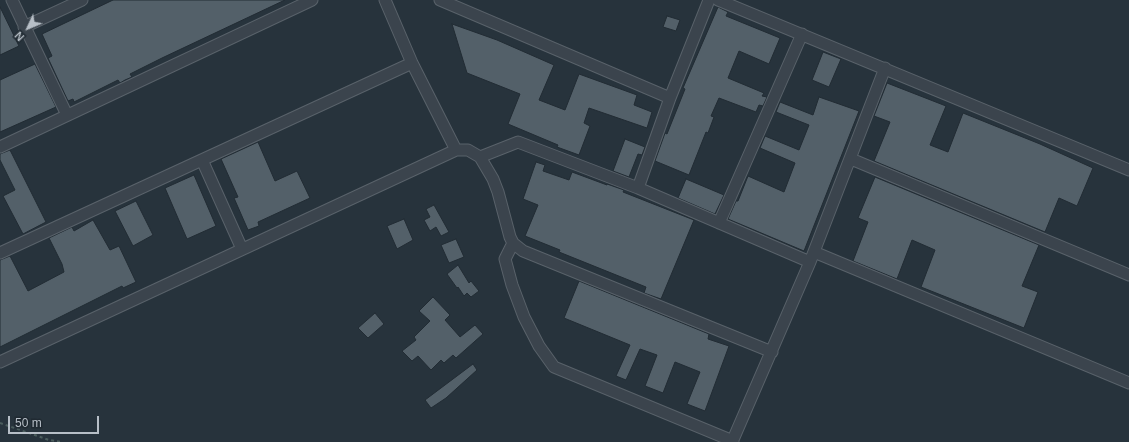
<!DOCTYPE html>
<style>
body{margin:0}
#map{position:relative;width:1129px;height:442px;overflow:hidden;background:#27333c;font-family:Helvetica,sans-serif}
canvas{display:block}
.north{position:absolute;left:8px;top:8px;width:40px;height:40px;-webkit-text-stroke:3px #202a32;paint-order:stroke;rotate:226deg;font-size:11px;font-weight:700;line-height:16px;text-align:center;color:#b7bfc7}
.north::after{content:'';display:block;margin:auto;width:14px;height:18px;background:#b7bfc7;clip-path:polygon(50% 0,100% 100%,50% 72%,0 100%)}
.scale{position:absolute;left:8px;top:416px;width:91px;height:18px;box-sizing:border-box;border:2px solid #b7bfc7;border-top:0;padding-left:5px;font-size:12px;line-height:14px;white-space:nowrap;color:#b7bfc7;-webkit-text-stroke:3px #202a32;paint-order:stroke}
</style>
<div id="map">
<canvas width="1129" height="442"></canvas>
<div class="north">N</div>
<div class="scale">50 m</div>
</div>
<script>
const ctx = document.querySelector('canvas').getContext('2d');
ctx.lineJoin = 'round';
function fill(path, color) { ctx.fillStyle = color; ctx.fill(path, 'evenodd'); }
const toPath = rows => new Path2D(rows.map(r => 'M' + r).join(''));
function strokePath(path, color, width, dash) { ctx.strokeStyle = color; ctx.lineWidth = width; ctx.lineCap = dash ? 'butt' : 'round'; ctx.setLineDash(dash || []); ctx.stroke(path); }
const building = toPath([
 [113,0,285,0,162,58,130,74,132,77,125,80,120,83,118,80,74,102,73,99,68,101,48,58,52,56,42,34,113,0],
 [0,7,19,46,0,55,0,7],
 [718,7,728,12,726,16,780,38,769,64,739,51,728,78,764,93,762,96,767,97,763,106,759,105,756,112,719,98,711,116,714,117,708,133,706,132,689,175,655,161,665,133,667,134,685,89,683,88,718,7],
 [667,16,680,20,676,31,663,27,667,16],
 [452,24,497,40,554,65,539,100,565,110,579,74,637,95,634,105,652,112,647,128,589,108,584,123,590,126,579,155,557,147,558,145,508,124,520,94,467,73,452,24],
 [823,52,841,59,829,87,812,80,823,52],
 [35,64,56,107,0,132,0,80,35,64],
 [887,83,946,106,930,145,948,152,963,113,1040,144,1093,168,1077,206,1059,198,1045,232,874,161,890,122,874,116,887,83],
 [819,97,859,111,804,251,728,219,736,201,738,201,748,176,784,192,795,163,760,148,765,136,799,150,809,125,776,112,780,102,813,115,819,97],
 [625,139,645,147,642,155,638,154,629,177,613,171,625,139],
 [258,142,275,181,297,171,310,198,258,222,259,226,248,230,234,198,238,197,221,159,258,142],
 [10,150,46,222,23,234,3,196,15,190,0,160,0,154,10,150],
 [536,162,545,165,543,171,569,180,572,172,607,185,607,184,624,190,623,192,694,220,661,299,644,293,646,287,559,252,560,250,525,236,538,205,523,199,536,162],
 [194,175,216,226,187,239,165,188,194,175],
 [875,177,1039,245,1022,286,1038,292,1024,328,921,287,935,250,912,240,897,279,853,261,868,222,858,218,875,177],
 [686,179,724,195,715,214,678,198,686,179],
 [136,201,153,235,133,246,115,211,136,201],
 [434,205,449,232,441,236,436,227,430,231,424,220,430,217,426,209,434,205],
 [404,219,413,240,397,249,387,226,404,219],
 [93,220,110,250,119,246,136,282,123,288,122,286,0,347,0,260,10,256,28,291,64,272,62,264,49,238,72,227,74,231,93,220],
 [456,239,464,257,449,263,441,245,456,239],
 [458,265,469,283,471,281,479,291,471,297,467,293,464,296,458,287,457,288,447,274,458,265],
 [579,281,709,334,708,339,729,346,705,411,687,404,700,372,675,362,663,393,645,386,657,355,640,349,626,380,616,376,630,345,564,318,579,281],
 [433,297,450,315,445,320,460,337,475,325,483,334,456,358,453,355,444,363,441,360,431,370,418,356,412,361,402,351,416,340,414,337,430,321,419,311,433,297],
 [375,313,384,324,368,338,358,328,375,313],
 [473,364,477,370,446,398,431,408,425,400,473,364]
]);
const path = toPath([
 [0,423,49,440,61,442]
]);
const street = toPath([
 [12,0,67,115],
 [385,0,412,63,456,150],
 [440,0,670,98],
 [718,0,1129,170],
 [24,27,82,0],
 [0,147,312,0],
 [480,157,518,142,638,188,810,262],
 [851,159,1129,275],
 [202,160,242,249],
 [638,188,670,98,709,0],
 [719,223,802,34],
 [513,243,505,259,512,285,524,317,539,346,554,367,733,441],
 [814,252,1129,383],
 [0,253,412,63],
 [0,362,456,150,468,150,480,157,493,179,498,192,510,237,513,243,523,251,772,352],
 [732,442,810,262,885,68]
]);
fill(building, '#536069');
strokePath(building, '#222c34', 1);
strokePath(street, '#59626a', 13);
strokePath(path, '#4b5d5d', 2, [3, 3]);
strokePath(street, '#3b444d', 11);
</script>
